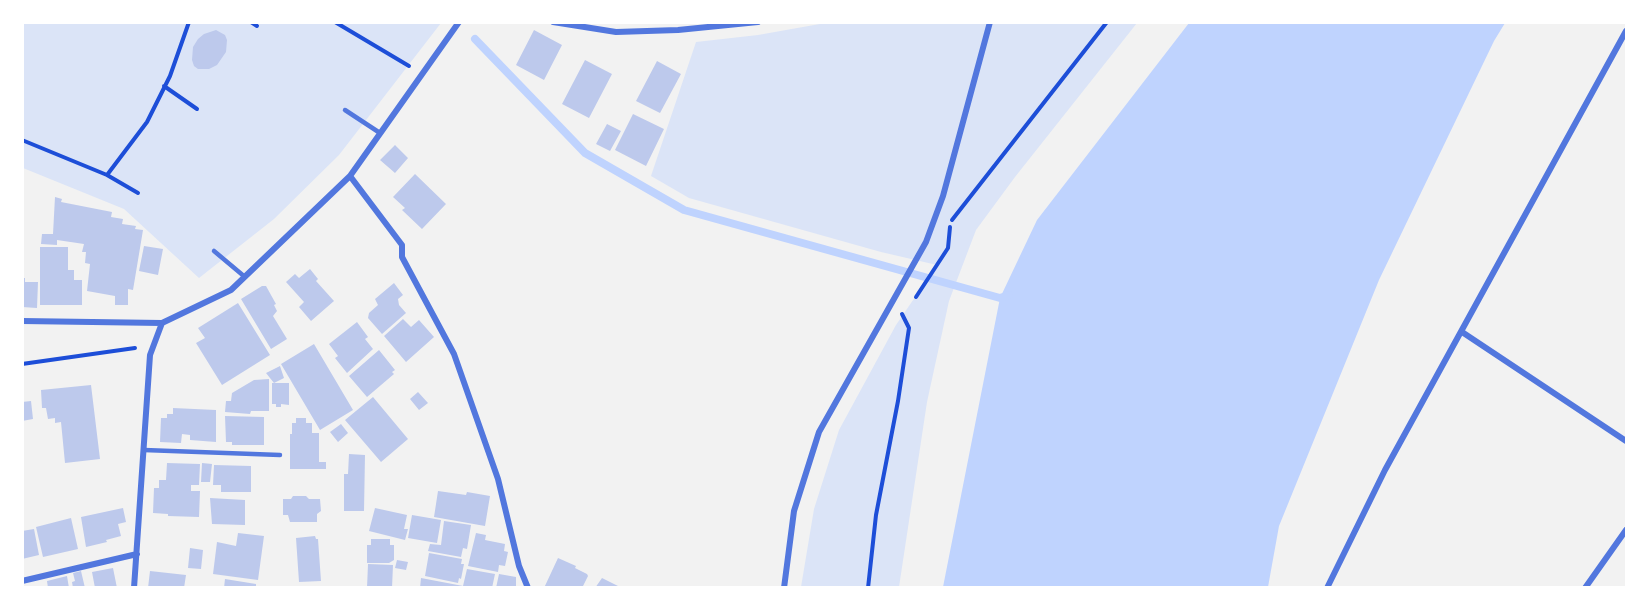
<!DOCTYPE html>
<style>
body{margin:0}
#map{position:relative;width:1649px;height:610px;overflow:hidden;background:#f2f2f2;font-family:"Roboto Condensed",sans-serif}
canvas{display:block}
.frame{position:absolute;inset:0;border:24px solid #fff;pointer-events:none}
</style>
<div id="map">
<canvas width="1649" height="610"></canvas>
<div class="frame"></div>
</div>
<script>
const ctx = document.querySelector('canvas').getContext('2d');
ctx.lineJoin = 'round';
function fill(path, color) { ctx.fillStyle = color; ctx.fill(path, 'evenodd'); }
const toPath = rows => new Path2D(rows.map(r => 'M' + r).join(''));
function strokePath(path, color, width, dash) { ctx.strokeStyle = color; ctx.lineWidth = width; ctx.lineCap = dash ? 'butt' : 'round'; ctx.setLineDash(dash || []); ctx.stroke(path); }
const green = toPath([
 [831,22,1137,23,1015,177,976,230,949,301,927,402,899,587,801,587,814,509,839,430,896,325,937,265,881,252,689,198,651,176,696,42,758,35],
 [22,23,441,23,339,155,274,219,199,278,124,209,23,168]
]);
const water = toPath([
 [1189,23,1505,23,1494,41,1379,280,1279,526,1268,587,943,587,1000,298,1037,220]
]);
const stream = toPath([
 [475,39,585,153,684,210,1000,298,1009,295]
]);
const building = toPath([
 [216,30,225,35,227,40,226,52,217,65,209,69,198,69,194,66,192,60,193,47,198,39,204,34],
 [534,30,562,45,544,80,516,65],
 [585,60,612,74,589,118,562,104],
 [657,61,681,74,660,113,636,101],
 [633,114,664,129,646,166,615,150],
 [607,124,621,131,610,151,596,144],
 [395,145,408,158,395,173,380,160],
 [415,174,446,204,422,229,402,210,405,208,393,197],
 [55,197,62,199,61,202,112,212,111,217,123,219,122,224,136,226,135,229,143,230,133,290,128,289,128,305,115,305,115,296,87,291,90,264,85,263,86,252,82,252,84,244,57,240,57,245,41,244,42,234,53,234],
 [144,246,163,249,158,275,139,271],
 [40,247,68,247,68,270,74,270,74,280,82,280,82,305,40,305],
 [310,269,318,279,316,281,334,301,311,321,299,307,304,302,286,282,295,274,299,278],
 [22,278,25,278,25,282,38,282,37,308,22,307],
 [394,283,403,295,398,299,399,305,406,313,382,334,368,318,369,313,378,305,375,299],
 [262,286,266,286,276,304,274,305,277,311,273,316,287,339,271,349,241,299],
 [238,303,270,355,222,385,196,343,205,338,198,328],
 [403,319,411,327,419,320,434,337,406,362,384,336],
 [357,322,368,337,365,339,373,349,347,373,335,358,338,356,329,344],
 [314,344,353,410,320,430,281,364],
 [379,350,395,370,392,372,394,374,367,397,349,376],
 [280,366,284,378,274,383,266,373],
 [269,379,269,411,251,411,250,414,225,412,226,401,231,401,232,393,254,380],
 [272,383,289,383,289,405,281,404,281,407,276,407,276,404,272,404],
 [91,385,100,459,65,463,61,422,55,423,55,418,48,419,46,408,42,408,41,390],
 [418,392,428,403,419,410,410,399],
 [373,397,408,439,381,462,345,420],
 [31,401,33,419,22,421,22,402],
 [173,408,216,410,216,442,190,440,190,435,182,434,181,443,160,442,161,418,167,418,167,414,173,414],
 [225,416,264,417,264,445,232,445,232,442,226,442],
 [296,418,306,418,306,423,312,423,312,433,319,433,319,462,326,462,326,469,290,469,290,434,292,434,292,423,296,423],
 [341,424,348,433,338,442,330,432],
 [349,454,365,455,364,511,344,511,344,474,348,474],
 [167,463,200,464,199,485,191,485,191,491,200,491,199,517,168,516,168,514,153,513,154,488,159,488,159,480,166,480],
 [202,463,212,464,210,482,201,482],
 [214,465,251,466,251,492,221,492,221,485,213,485],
 [438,491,466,495,467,492,490,496,485,526,434,517],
 [293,496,306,496,309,499,320,499,321,511,317,514,317,522,290,522,288,515,283,515,283,499,291,499],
 [210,498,245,500,245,525,212,524],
 [123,508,126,522,118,524,121,536,106,540,107,542,86,547,81,517],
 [375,508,407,515,404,529,408,529,405,540,369,531],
 [412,515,441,520,437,543,408,538],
 [71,518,78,549,43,557,36,527],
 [444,521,471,525,467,549,463,548,461,557,428,551,430,544,441,545],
 [34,529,39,555,22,559,22,531],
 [238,533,264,536,258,580,213,574,217,542,236,546],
 [476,533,486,535,485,540,505,544,504,551,508,552,505,566,499,565,498,572,468,566],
 [315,536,316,539,318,539,321,581,299,582,296,538],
 [371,539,390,539,390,545,394,545,394,560,389,563,367,563,367,545,371,545],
 [190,548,203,550,201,569,188,568],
 [429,553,462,559,461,564,464,564,461,579,459,578,458,583,425,576],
 [558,558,576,566,575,568,587,574,588,576,582,588,544,588],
 [397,560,408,562,406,570,395,568],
 [368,564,393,565,392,588,367,588],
 [113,568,117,588,95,588,92,572],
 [467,569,495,574,492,588,420,588,421,578,463,586],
 [81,571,85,588,73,588,72,582,75,581,73,573],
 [150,571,186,575,184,588,148,588],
 [499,574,516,577,516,588,496,588],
 [67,576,69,588,48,588,47,581],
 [602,578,618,586,618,588,595,588],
 [225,579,256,584,256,588,224,588]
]);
const path = toPath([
 [251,22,257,26],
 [335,22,409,66],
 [164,86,197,109],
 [22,140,107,175,147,122,170,76,189,22],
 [107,175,138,193],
 [952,220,1107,22],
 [916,297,948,248,950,227],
 [22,364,135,348],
 [868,588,876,515,898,401,909,328,902,314]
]);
const service = toPath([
 [345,110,380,133],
 [214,251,245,277],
 [144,450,280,455]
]);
const minor = toPath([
 [553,22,616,32,678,30,758,22],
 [350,176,402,245,402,257,454,354,498,479,519,566,528,588],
 [22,321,162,323,231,290,350,176,459,22],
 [1462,332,1626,441],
 [22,581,137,554],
 [134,588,150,355,162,323],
 [784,588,794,511,819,432,926,242,943,196,990,22],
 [1327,588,1385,470,1626,31],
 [1585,588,1626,530]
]);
fill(green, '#dbe4f7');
fill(water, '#bfd3fe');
strokePath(stream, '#bfd3fe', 8);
fill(building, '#bdc9ec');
strokePath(path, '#1d4ed8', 4);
strokePath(service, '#5277de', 4.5);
strokePath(minor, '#5277de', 6);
</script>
